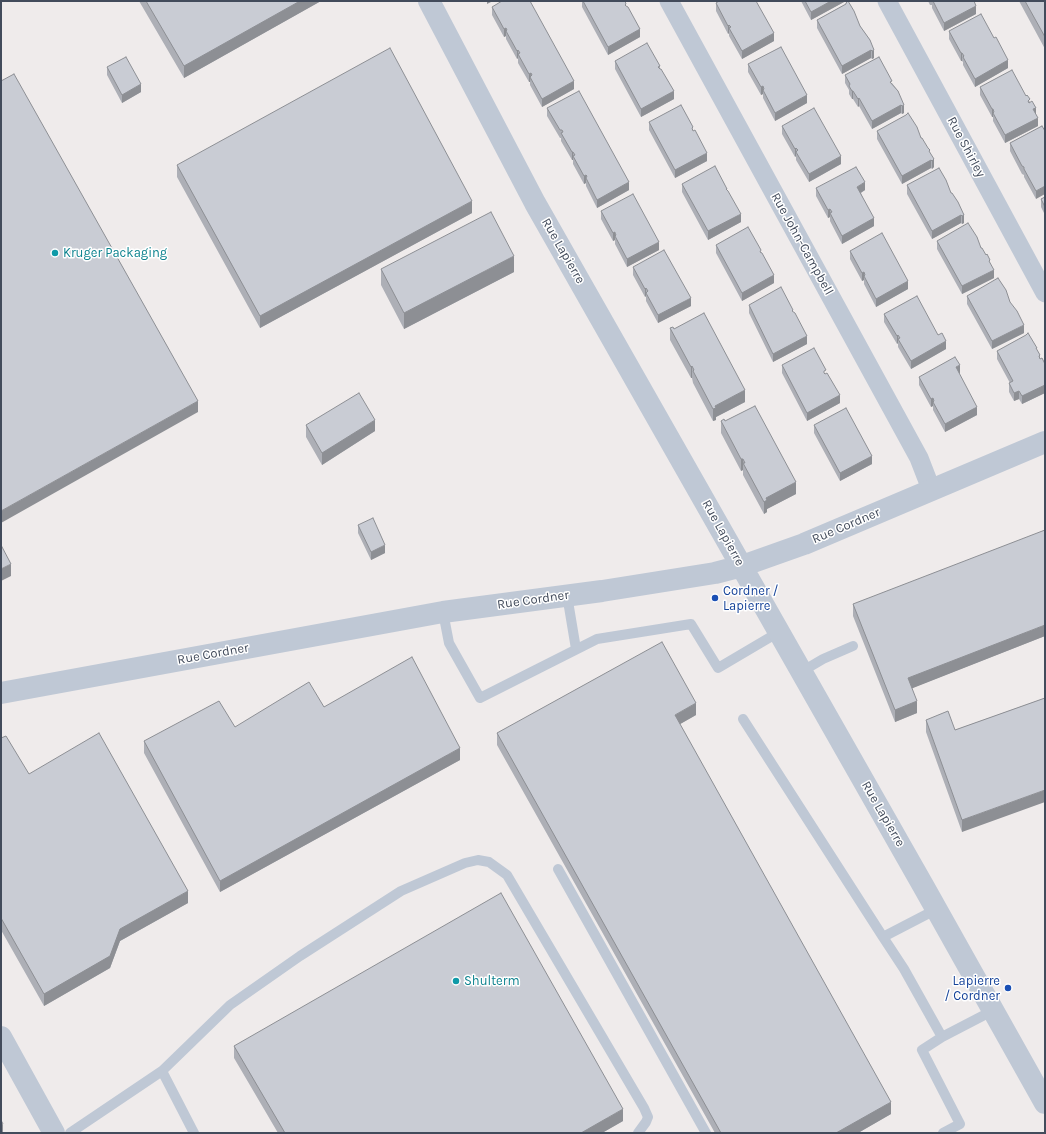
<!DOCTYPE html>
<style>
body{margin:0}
#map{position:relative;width:1046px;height:1134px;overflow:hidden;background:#efebeb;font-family:Karla,sans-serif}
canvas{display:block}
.frame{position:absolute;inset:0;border:2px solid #424b5b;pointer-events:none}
</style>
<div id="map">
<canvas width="1046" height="1134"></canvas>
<div class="frame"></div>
</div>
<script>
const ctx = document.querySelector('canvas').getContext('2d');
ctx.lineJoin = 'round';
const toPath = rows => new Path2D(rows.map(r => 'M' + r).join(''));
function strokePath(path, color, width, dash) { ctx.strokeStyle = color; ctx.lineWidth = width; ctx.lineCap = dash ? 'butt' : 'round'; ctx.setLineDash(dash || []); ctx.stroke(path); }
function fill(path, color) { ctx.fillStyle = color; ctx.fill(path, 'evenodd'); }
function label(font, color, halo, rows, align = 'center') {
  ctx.font = font + ' Karla,sans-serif'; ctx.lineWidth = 3; ctx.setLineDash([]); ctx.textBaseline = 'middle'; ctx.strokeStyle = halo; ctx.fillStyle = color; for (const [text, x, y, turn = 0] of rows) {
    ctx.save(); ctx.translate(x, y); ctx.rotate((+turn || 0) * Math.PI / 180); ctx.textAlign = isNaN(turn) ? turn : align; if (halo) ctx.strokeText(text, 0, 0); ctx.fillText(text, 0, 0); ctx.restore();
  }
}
const service = toPath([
 [567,595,576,649],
 [443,612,449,643,480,698,597,639,691,624,718,668,779,632],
 [801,672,823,659,853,646],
 [743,719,883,937,937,909],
 [558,869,706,1133],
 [883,937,904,969,942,1037],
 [162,1071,194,1133],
 [70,1133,162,1071,230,1005,300,956,401,891,465,863,478,860,489,862,507,875,644,1108,648,1117,646,1122,638,1133],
 [943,1133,960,1124,922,1050,942,1037,994,1010]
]);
const minor = toPath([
 [669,1,919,458,931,489],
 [887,1,1045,293]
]);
const tertiary = toPath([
 [429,1,535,203,925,889,1045,1103],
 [1,693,443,612,602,591,715,573,742,566,804,544,1045,442],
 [1,1037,54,1133]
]);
const wall = toPath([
 [139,1,321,1,184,78],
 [582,1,625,1,626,6,640,37,608,55,582,7],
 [801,1,844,1,844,2,811,20],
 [928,1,974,1,976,14,944,31,932,8,932,5,930,5],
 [1019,1,1045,1,1045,49],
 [716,3,774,41,742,59,729,36,729,33,728,34,716,11],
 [846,3,860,26,870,40,874,58,872,59,871,58,842,74,817,28,817,20,846,4],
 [492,7,574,89,542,107,530,85,530,82,529,82,518,63,518,58,517,59,506,39,506,36,504,37,492,15],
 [949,31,994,38,1008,68,975,87,963,65,963,62,962,61,961,61,949,39],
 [615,61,660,66,660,69,674,99,641,117,615,69],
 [748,64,807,103,775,121,763,98,763,94,761,95,748,72],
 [107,67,141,92,122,103,107,75],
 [845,75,892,83,898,91,904,113,902,114,901,113,872,129,859,106,858,107,853,99,852,99,849,94,849,90,845,83],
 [980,87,1026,96,1030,102,1036,115,1038,126,1005,143,993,121,993,117,992,117,980,95],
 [547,108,629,190,597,208,586,186,586,183,584,184,573,164,573,160,572,160,561,141,561,138,560,138,547,116],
 [649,122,693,131,707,161,675,178,649,130],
 [782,126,841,164,809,182,796,160,796,156,795,157,782,134],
 [1042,126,1036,199,1024,177,1024,175,1022,174,1010,151,1010,143],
 [877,131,921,138,930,153,934,167,932,169,931,168,902,184,877,139],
 [177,165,472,213,260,328,177,177],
 [682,184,727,190,741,222,708,240,682,192],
 [907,185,951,193,964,215,964,223,962,224,961,223,932,239,907,194],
 [816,188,865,190,861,193,874,226,842,244,830,221,830,217,828,218,816,196],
 [1045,197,1045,215,1041,207,1041,199],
 [601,211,659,250,627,267,615,244,615,240,613,241,601,219],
 [937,241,981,248,990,263,994,278,962,294,937,249],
 [716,245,761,252,774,283,742,301,716,253],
 [850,251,908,289,876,307,864,284,864,280,862,281,850,259],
 [633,267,691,306,658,323,646,301,646,296,645,297,633,275],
 [381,269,514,272,404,329,381,285],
 [967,296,1024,333,992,349,967,304],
 [749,305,793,312,807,344,773,362,749,313],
 [884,314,946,349,911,369,898,347,898,343,897,344,884,322],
 [670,328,674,329,745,402,716,417,716,420,713,421,693,383,692,378,691,378,670,340],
 [1037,350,1040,355,1040,359,1045,364,1045,393,1022,404,1019,399,1014,401,1009,392,1009,383,1010,383,997,359,997,351],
 [782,365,840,403,807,421,782,373],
 [960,373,959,374,977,415,945,432,933,410,933,406,931,407,919,385,919,377],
 [721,421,725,421,796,494,767,509,767,512,764,514,743,475,743,470,741,471,721,433],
 [306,425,375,431,322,465,306,437],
 [814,425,872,464,840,481,814,433],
 [358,525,385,553,371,560,358,533],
 [853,604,1045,636,912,688,917,713,895,722,853,616],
 [1045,698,962,832,926,732,926,720,955,730],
 [324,707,460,760,220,892,144,753,144,741,235,727],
 [696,715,680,724,891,1114,858,1133,715,1133,497,745,497,733],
 [1,738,29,774,188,903,120,941,110,968,44,1006,1,930],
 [234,1046,623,1121,602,1133,278,1133,234,1058]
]);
const shadedWall = toPath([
 [300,1,321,1,184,78,184,66],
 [487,1,493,1,487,4],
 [831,1,844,1,844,2,811,20,811,12],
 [976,6,976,14,944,31,944,23],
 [729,25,729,33,728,34,728,26],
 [506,28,506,36,504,37,504,29],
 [640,29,640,37,608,55,608,47],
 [774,33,774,41,742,59,742,51],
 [518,50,518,58,517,59,517,51],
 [871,50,871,58,842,74,842,66],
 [874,50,874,58,872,59,872,51],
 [961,53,962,53,962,61,961,61],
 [1008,60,1008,68,975,87,975,79],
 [531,73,530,82,529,82,529,74],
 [574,81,574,89,542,107,542,99],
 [141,84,141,92,122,103,122,95],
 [763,86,763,94,761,95,761,87],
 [674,91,674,99,641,117,641,109],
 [852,91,853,91,853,99,852,99],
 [807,95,807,103,775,121,775,113],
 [859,98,859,106,858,107,858,99],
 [901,105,901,113,872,129,872,121],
 [904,105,904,113,902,114,902,106],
 [1036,108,1036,116,1033,109],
 [992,109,993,109,993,117,992,117],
 [1038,118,1038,126,1005,143,1005,135],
 [796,148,796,156,795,157,795,149],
 [572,152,573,152,573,160,572,160],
 [707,153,707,161,675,178,675,170],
 [841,156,841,164,809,182,809,174],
 [934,159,934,167,932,169,932,161],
 [931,160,931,168,902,184,902,176],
 [586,175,586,183,584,184,584,176],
 [629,182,629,190,597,208,597,200],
 [865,182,865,190,857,195,857,187],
 [1045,186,1045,194,1036,199,1036,191],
 [472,201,472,213,260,328,260,316],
 [830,209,830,217,828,218,828,210],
 [741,214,741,222,708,240,708,231],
 [961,215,961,223,932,239,932,231],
 [964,215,964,223,962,224,962,216],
 [874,218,874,226,842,244,842,236],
 [615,232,615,240,613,241,613,233],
 [659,242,659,250,627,267,627,259],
 [514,256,514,272,404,329,404,313],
 [994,270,994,278,962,294,962,286],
 [864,272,864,280,862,281,862,273],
 [774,275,774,283,742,301,742,293],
 [908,281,908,289,876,307,876,299],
 [646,288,646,296,645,297,645,289],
 [691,298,691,306,658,323,658,315],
 [1024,325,1024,333,992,349,992,341],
 [898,335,898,343,897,344,897,336],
 [807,336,807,344,773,362,773,354],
 [946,341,946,349,911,369,911,361],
 [960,365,960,373,956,375,956,367],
 [692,366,692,378,691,378,691,367],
 [1045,385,1045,393,1022,404,1022,396],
 [745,390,745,402,716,417,716,420,713,421,713,409,715,406],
 [1019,391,1019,399,1014,401,1014,393],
 [840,395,840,403,807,421,807,413],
 [933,398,933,406,931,407,931,399],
 [198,401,198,412,1,523,1,511],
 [977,407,977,415,945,432,945,424],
 [375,420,375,431,322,465,322,453],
 [872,456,872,464,840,481,840,473],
 [741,459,743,459,743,470,741,471],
 [796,482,796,494,767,509,767,512,764,514,764,502,766,498],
 [385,545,385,553,371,560,371,552],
 [11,564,11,576,1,581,1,569],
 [1045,625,1045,636,908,690,908,678],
 [917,701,917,713,895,722,895,710],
 [696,703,696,715,675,727,675,715],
 [460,748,460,760,220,892,220,881],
 [1045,790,1045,802,962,832,962,820],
 [188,891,188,903,120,941,110,968,44,1006,44,994,120,929],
 [891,1102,891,1114,858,1133,836,1133],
 [623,1109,623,1121,602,1133,581,1133],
 [3,1124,3,1133,1,1133,1,1125]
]);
const building = toPath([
 [146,1,300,1,184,66,146,1],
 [502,1,530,1,574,81,542,99,530,77,532,75,531,73,529,74,518,54,520,53,518,50,517,51,506,31,507,30,506,28,504,29,492,7,502,1],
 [583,1,625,1,626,4,625,5,626,6,628,7,640,29,608,47,583,1],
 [719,1,756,1,774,33,742,51,729,28,731,27,729,25,728,26,716,3,719,1],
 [805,1,831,1,811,12,805,1],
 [848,1,854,11,860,26,870,40,874,50,872,51,871,50,842,66,817,20,846,4,846,3,848,1],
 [933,1,974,1,976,6,944,23,933,1],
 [1025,1,1045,1,1045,37,1025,1],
 [981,14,994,38,996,37,1008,60,975,79,963,57,964,56,962,53,961,53,949,31,981,14],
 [647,43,660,66,658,67,660,69,661,69,674,91,641,109,615,61,647,43],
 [781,47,807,95,775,113,763,90,764,89,763,86,761,87,748,64,781,47],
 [390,48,472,201,260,316,177,165,390,48],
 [126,57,141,84,122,95,107,67,126,57],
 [879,57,892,81,890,82,898,91,904,105,902,106,901,105,872,121,859,98,858,99,853,91,852,91,849,86,850,84,845,75,879,57],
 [1012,70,1026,96,1027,95,1030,99,1028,101,1029,103,1032,101,1036,108,1033,109,1038,118,1005,135,993,113,994,112,993,109,992,109,980,87,1012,70],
 [14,74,198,401,1,511,1,81,14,74],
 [579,91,629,182,597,200,586,178,587,176,586,175,584,176,573,156,575,155,573,152,572,152,561,133,563,132,562,130,560,130,547,108,579,91],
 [681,105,693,127,692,128,693,131,695,130,707,153,675,170,649,122,681,105],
 [814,108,841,156,809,174,796,152,798,150,796,148,795,149,782,126,814,108],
 [908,113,917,127,921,138,922,138,928,148,930,150,929,151,934,159,932,161,931,160,902,176,877,131,906,115,908,113],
 [1042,126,1045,131,1045,186,1036,191,1024,169,1024,167,1022,166,1010,143,1042,126],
 [715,166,727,189,726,189,728,191,741,214,708,231,682,184,715,166],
 [856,167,865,182,857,187,874,218,842,236,830,213,832,212,830,209,828,210,816,188,856,167],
 [939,168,946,180,951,193,952,193,958,202,964,215,962,216,961,215,932,231,907,185,939,168],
 [633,194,659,242,627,259,615,236,616,235,615,233,615,232,613,233,601,211,633,194],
 [1045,197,1045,207,1041,199,1045,197],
 [491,212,514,256,404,313,381,269,491,212],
 [968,223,977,237,981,248,982,248,986,255,987,254,990,260,989,261,994,270,962,286,937,241,968,223],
 [748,227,761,250,760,252,762,253,774,275,742,293,716,245,748,227],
 [882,233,908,281,876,299,864,276,865,275,864,272,862,273,850,251,882,233],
 [664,250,691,298,658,315,646,293,648,291,646,288,645,289,633,267,664,250],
 [998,278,1006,290,1010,302,1017,311,1024,325,992,341,967,296,998,278],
 [781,287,793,310,792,311,795,313,807,336,773,354,749,305,781,287],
 [917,296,938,335,942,333,946,341,911,361,898,339,900,338,898,335,897,336,884,314,917,296],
 [704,313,745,390,715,406,716,408,713,409,693,371,694,370,692,366,691,367,670,328,673,327,674,329,704,313],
 [1028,333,1037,348,1036,348,1040,355,1039,356,1040,359,1042,358,1045,364,1045,385,1022,396,1019,391,1014,393,1009,383,1013,381,997,351,1026,335,1028,333],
 [814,348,826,370,824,371,824,373,825,374,827,373,840,395,807,413,782,365,814,348],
 [955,357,960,365,956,367,977,407,945,424,933,402,934,401,933,398,931,399,919,377,955,357],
 [359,393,375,420,322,453,306,425,359,393],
 [755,406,796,482,766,498,767,500,764,502,743,463,745,463,743,459,741,459,721,421,724,419,725,421,755,406],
 [846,408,872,456,840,473,814,425,846,408],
 [373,518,385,545,371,552,358,525,373,518],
 [1045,530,1045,625,908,678,917,701,895,710,853,604,1045,530],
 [1,545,11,564,1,569,1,545],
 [662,642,696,703,675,715,891,1102,836,1133,721,1133,497,733,662,642],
 [412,657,460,748,220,881,144,741,219,701,235,727,309,682,324,707,412,657],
 [1045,698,1045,790,962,820,926,720,948,711,955,730,1045,698],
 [99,733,188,891,120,929,110,956,44,994,1,918,1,738,6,736,29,774,99,733],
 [501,893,623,1109,581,1133,285,1133,234,1046,501,893],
 [1,1120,3,1124,1,1125,1,1120]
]);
const markers = [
 [55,253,4,"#0f9aa8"],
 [715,598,4,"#1a4fb4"],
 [456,981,4,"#0f9aa8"],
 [1008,988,4,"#1a4fb4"]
];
const streetNames = [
 ["Rue Shirley",966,147,62],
 ["Rue John-Campbell",802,244,61],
 ["Rue Lapierre",563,251,60],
 ["Rue Cordner",846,526,-23],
 ["Rue Lapierre",723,533,61],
 ["Rue Cordner",533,600,-8],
 ["Rue Cordner",213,654,-10],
 ["Rue Lapierre",883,814,60]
];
const cultureNames = [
 ["Kruger Packaging",63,253],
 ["Shulterm",464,981]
];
const transitNames = [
 ["Cordner /",723,591],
 ["Lapierre",723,606],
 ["Lapierre",1000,981,"right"],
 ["/ Cordner",1000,996,"right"]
];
strokePath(service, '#bfc8d5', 10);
strokePath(minor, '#bfc8d5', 19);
strokePath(tertiary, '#bfc8d5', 22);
fill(wall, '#adafb6');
fill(shadedWall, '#8d8f94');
fill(building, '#c9ccd4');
strokePath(building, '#8d8f94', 1);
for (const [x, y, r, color] of markers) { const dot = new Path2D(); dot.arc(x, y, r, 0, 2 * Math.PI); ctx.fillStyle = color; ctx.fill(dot); strokePath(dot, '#fff', 1.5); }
label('13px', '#424b5b', '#fff', streetNames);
label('13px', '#0d838f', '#fff', cultureNames, 'left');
label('13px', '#164399', '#fff', transitNames, 'left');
</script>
